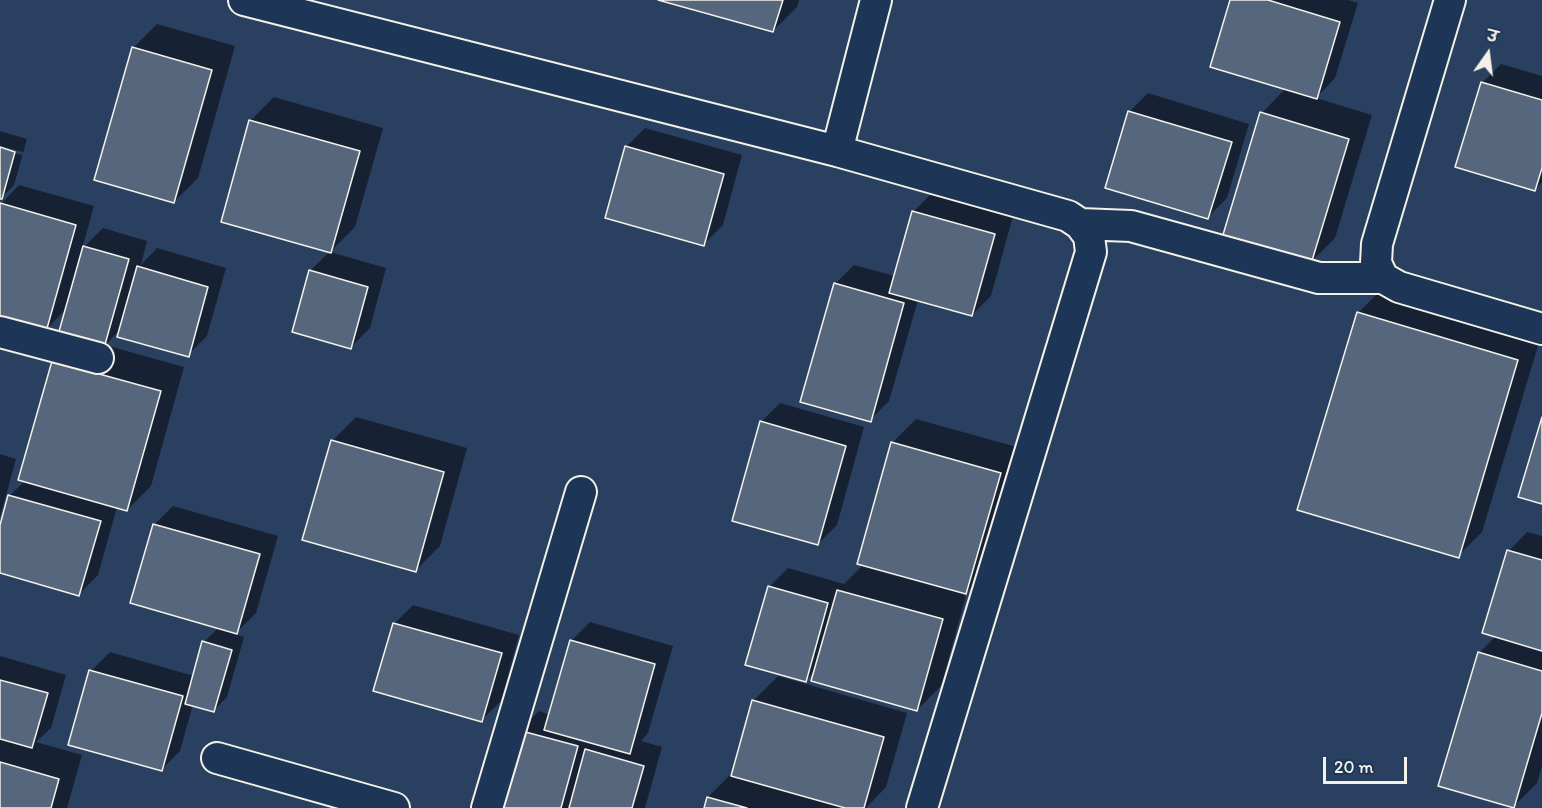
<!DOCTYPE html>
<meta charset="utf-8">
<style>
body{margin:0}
#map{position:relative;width:1542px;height:808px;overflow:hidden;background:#2a4060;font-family:Itim,"Playpen Sans Deva",sans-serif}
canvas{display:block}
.north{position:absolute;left:1458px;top:24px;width:60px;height:60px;-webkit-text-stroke:4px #1d3557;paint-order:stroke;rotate:14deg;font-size:16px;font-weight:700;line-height:24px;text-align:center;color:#f4f1e8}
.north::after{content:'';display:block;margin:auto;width:21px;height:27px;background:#f4f1e8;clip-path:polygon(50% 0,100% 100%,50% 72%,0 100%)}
.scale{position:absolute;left:1323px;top:757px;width:84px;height:27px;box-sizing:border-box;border:3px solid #f4f1e8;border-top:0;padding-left:8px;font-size:18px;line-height:21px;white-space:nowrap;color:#f4f1e8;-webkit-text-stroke:4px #1d3557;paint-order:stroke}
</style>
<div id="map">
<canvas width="1542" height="808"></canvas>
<div class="north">उ</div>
<div class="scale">20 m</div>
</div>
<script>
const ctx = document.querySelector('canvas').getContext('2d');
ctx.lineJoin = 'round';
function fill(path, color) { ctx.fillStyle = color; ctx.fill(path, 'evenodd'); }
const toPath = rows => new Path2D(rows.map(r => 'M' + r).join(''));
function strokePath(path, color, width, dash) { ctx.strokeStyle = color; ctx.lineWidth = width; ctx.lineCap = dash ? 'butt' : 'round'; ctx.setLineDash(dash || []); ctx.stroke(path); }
const shadow = toPath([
 [663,0,799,0,797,7,773,31],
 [1231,0,1348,0,1358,3,1335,78,1316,98,1372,115,1335,238,1311,262,1262,113,1286,88],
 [157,24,235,46,198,178,174,202,133,48],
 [1501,64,1542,76,1542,182,1535,190,1482,83],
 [1148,93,1249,124,1227,198,1208,217,1129,112],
 [274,97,383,128,355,227,330,252,386,268,370,328,351,347,310,271,330,251,250,121],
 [645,128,742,155,723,225,704,244,626,147],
 [0,131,27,139,14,185,1,198,0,149,22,155,23,152,0,146],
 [19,185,94,206,82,249,103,228,147,241,141,265,157,248,226,268,207,336,188,355,121,329,105,345,184,367,151,486,127,510,117,507,98,575,79,594,0,572,0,530,10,495,25,481,66,309,46,330,0,317,0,205],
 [932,193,1013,216,991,296,972,315,918,300,889,401,870,420,835,284,854,265,895,276,913,212],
 [1382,289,1541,336,1482,532,1458,556,1358,313],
 [780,403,864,427,837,525,818,544,761,422],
 [356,417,467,448,440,546,416,570,332,441],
 [916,419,1024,449,990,569,964,595,966,596,941,686,917,710,815,671,806,680,769,587,788,568,844,584,864,564,892,443],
 [0,454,16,459,0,517],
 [173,506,278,536,256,613,235,634,244,637,227,697,214,710,193,704,180,751,161,770,91,671,110,652,194,676,204,642,219,627,154,525],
 [1527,532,1542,536,1542,766,1537,783,1513,807,1479,653,1496,636,1509,551],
 [413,605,519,635,501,701,482,720,394,624],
 [590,622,673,646,648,733,641,741,662,747,645,808,498,808,520,730,539,711,550,715,571,641],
 [0,656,66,675,51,728,36,742,82,755,67,808,0,808],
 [778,676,907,713,886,787,866,808,705,808,708,797,732,773,754,700]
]);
const building = toPath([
 [658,0,783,0,773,32,658,0],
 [1230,0,1268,0,1340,22,1317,99,1210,67,1230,0],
 [132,47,212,70,174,203,94,180,132,47],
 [1481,82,1542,100,1542,168,1535,191,1455,167,1481,82],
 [1128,111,1232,142,1208,219,1105,188,1128,111],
 [1260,112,1349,139,1311,264,1222,238,1260,112],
 [249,120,360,151,331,253,221,222,249,120],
 [625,146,724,174,704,246,605,218,625,146],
 [0,147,15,152,2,199,0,199,0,147],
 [0,203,76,225,46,332,0,319,0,203],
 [912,211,995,234,972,316,889,293,912,211],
 [83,246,129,259,104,348,58,335,83,246],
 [137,266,208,287,189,357,117,337,137,266],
 [309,270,368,287,351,349,292,332,309,270],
 [834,283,904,303,871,422,800,402,834,283],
 [1357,312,1518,360,1459,558,1297,510,1357,312],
 [52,361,161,391,127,511,18,480,52,361],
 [1542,417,1542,504,1518,497,1542,417],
 [760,421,846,446,818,545,732,521,760,421],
 [331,440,444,472,416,572,302,540,331,440],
 [891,442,1001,473,966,594,857,564,891,442],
 [8,495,101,521,79,596,0,573,0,525,8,495],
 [153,524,260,554,237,634,130,603,153,524],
 [1507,550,1542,560,1542,651,1482,633,1507,550],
 [768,586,828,603,806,682,745,665,768,586],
 [837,590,943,619,917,711,811,681,837,590],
 [393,623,502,653,482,722,373,691,393,623],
 [570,640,655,664,630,754,544,730,570,640],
 [202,641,232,650,214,712,185,704,202,641],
 [1478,652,1542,671,1542,713,1514,808,1438,786,1478,652],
 [89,670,183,696,162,771,68,745,89,670],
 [0,680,48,693,32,748,0,739,0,680],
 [752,700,884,737,864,808,845,808,731,776,752,700],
 [518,730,578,746,561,808,496,808,518,730],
 [585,749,644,766,632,808,569,808,585,749],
 [0,762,59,779,51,808,0,808,0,762],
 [707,797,747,808,704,808,707,797]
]);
const minor = toPath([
 [244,0,837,151,1068,216,1080,224,1089,236,1091,252,922,808],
 [1450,0,1377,244,1376,263,1383,278,1399,287,1542,329],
 [837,151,876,0],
 [1080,224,1131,226,1319,278,1383,278],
 [0,332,98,358],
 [217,758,394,808],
 [487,808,581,492]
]);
fill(shadow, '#0007');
fill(building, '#56677d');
strokePath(building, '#f4f1e8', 1.5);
strokePath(minor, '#f4f1e8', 34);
strokePath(minor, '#1d3557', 30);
</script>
